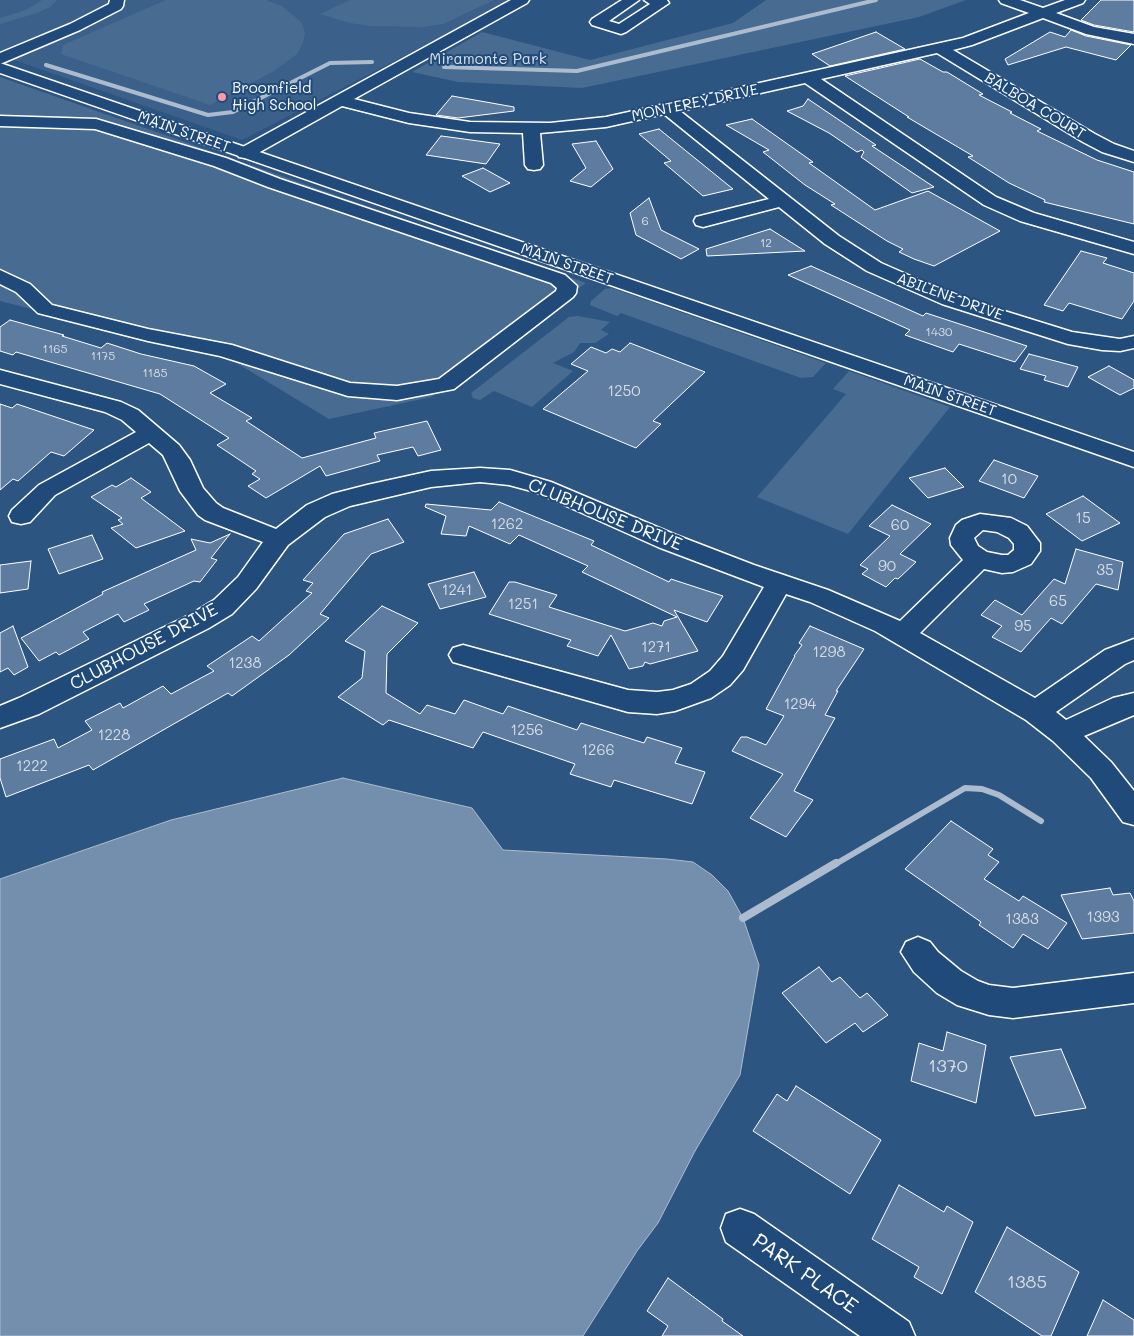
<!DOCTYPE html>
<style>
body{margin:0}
canvas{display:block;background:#2c5582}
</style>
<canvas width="1134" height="1336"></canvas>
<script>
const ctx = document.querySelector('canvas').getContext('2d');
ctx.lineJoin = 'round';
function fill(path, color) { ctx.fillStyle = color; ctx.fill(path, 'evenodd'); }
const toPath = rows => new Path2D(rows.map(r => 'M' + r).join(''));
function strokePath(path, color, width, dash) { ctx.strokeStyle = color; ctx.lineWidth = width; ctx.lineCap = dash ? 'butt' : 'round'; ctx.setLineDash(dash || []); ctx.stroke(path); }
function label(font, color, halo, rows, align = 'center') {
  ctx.font = font + ' Mali,sans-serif'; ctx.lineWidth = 4; ctx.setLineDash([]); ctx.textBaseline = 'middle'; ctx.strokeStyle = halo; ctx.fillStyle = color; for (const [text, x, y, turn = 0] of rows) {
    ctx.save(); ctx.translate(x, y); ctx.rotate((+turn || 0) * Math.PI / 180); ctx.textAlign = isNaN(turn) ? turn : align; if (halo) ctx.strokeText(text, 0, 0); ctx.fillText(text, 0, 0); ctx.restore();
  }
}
const built = toPath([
 [0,0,512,0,242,140,0,55]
]);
const green = toPath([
 [42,0,57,0,50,7,37,13,0,24,0,18,26,10],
 [166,0,266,0,282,6,302,23,305,33,303,42,297,54,274,71,210,105,61,54,63,45],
 [350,0,494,0,443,24,423,27,369,26,350,23,320,14],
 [766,0,966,0,919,17,582,88,458,82,412,72,482,32,590,60,733,23],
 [0,77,586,283,431,397,329,419,230,359,0,301],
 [612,288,826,363,813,377,801,378,621,313,617,316,590,305,591,301,605,289],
 [578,316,610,322,601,330,609,334,595,343,580,343,574,352,553,363,573,371,532,407,494,391,480,400,473,398,471,393,569,317],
 [849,371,950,407,848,534,757,497,846,394,833,389]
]);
const water = toPath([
 [343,778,472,808,503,850,667,859,693,862,712,875,728,891,743,918,759,965,740,1075,695,1151,658,1223,637,1251,583,1336,0,1336,0,879,171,820,343,778]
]);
const streamFar2 = toPath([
 [46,65,208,115,233,112,330,63,372,62],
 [444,67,577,71,876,0]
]);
const streamFar1 = toPath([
 [834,865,965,788,982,789,999,795,1041,821]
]);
const stream = toPath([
 [743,918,836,863]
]);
const building = toPath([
 [1101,0,1134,0,1134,32,1094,25,1081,20,1101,0],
 [1071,30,1086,36,1131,45,1116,60,1066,47,1008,65,1005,59,1050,32,1065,37,1071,30],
 [876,32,905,49,830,66,812,54,876,32],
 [920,59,943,72,947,72,983,94,979,95,1012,112,1010,113,1041,129,1037,131,1097,160,1134,172,1134,224,1044,202,1045,200,1009,183,968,157,973,156,907,117,909,117,845,76,920,59],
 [452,96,514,107,514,111,458,118,436,115,452,96],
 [808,99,876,145,872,146,934,187,912,193,861,157,864,152,862,150,857,152,829,133,787,111,803,106,808,99],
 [752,119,813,162,809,163,875,210,928,191,1000,231,934,266,914,259,899,252,903,249,887,241,831,205,835,204,805,185,763,152,769,150,726,125,752,119],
 [659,129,733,189,703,196,664,163,671,161,639,134,659,129],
 [441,136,449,137,500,144,486,164,426,155,441,136],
 [596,141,613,169,591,187,570,181,586,168,572,144,596,141],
 [483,168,510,183,490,192,462,176,483,168],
 [649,198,661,230,699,249,681,259,636,235,630,213,649,198],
 [770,229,805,251,707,256,706,249,770,229],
 [1081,251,1107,258,1103,263,1134,273,1134,301,1122,319,1069,303,1063,311,1044,305,1081,251],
 [811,266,923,316,926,313,1027,346,1015,362,959,344,953,352,905,335,910,330,788,275,811,266],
 [10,320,64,335,62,336,101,348,107,343,141,354,194,366,226,384,210,393,252,418,246,421,302,458,376,438,374,433,427,421,441,450,418,456,413,447,377,455,380,461,326,476,320,466,266,498,248,486,260,479,252,474,256,471,217,445,229,438,160,394,16,352,13,355,0,351,0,327,10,320],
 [630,343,705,372,653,421,661,424,636,448,543,409,588,371,571,364,591,347,606,353,612,349,620,352,630,343],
 [1029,354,1078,367,1068,387,1044,380,1046,376,1020,369,1029,354],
 [1109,366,1134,380,1134,388,1120,395,1088,377,1109,366],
 [0,404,12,408,17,404,94,430,64,456,51,452,18,481,13,479,0,490,0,404],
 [994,460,1038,476,1024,498,979,481,994,460],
 [945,468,964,487,928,498,909,478,945,468],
 [131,478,151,492,141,498,185,531,136,548,111,528,123,524,118,520,122,518,91,497,112,485,116,487,131,478],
 [1083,496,1120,523,1082,541,1046,514,1083,496],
 [499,502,594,541,591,545,669,582,671,579,723,596,707,622,674,610,698,651,650,664,645,662,643,666,629,669,611,635,598,656,567,646,571,640,489,614,509,582,515,582,557,595,549,607,625,631,653,623,662,626,664,621,677,617,582,572,588,566,519,535,510,544,469,526,466,536,441,534,446,516,425,507,426,504,491,510,499,502],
 [892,505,931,524,900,554,916,562,898,579,895,578,886,587,862,574,868,569,860,565,890,536,869,526,892,505],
 [388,519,404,542,371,554,320,614,329,618,289,655,232,696,228,693,93,770,89,765,6,797,0,778,0,759,54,739,58,748,92,730,85,721,120,703,123,708,163,686,171,694,214,671,207,666,252,636,259,641,312,593,306,591,313,583,303,580,344,534,388,519],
 [230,534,211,558,217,560,200,582,194,581,144,604,149,610,124,622,118,614,83,632,89,639,59,655,56,652,39,661,21,638,103,594,102,592,196,550,191,539,210,543,230,534],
 [92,535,103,559,59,574,48,549,92,535],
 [1076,549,1123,562,1118,590,1096,584,1062,624,1051,618,1021,652,992,637,1002,626,981,615,995,600,1022,615,1054,579,1065,584,1076,549],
 [31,561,28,589,0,593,0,565,31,561],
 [474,572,486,597,440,609,428,584,474,572],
 [382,606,418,623,387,654,386,693,420,714,427,705,455,714,464,700,503,714,508,706,577,730,581,723,644,743,647,737,682,748,675,763,705,772,692,804,614,780,611,787,570,774,575,764,483,732,473,748,389,720,383,725,338,697,362,678,365,651,345,641,382,606],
 [13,626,28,667,14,675,8,668,0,672,0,633,13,626],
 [810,626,864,649,836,691,838,691,825,715,835,718,794,791,813,800,786,837,750,818,783,774,732,751,741,737,747,737,766,745,784,716,766,709,795,656,794,656,802,645,799,643,810,626],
 [951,821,993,849,988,855,999,862,984,879,1019,901,1023,896,1067,923,1048,949,1023,934,1013,948,979,925,981,922,905,869,951,821],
 [1110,888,1113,895,1130,893,1134,901,1134,933,1082,939,1061,895,1110,888],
 [819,967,832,982,840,977,860,998,867,993,888,1015,863,1032,855,1023,826,1043,782,993,819,967],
 [947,1032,986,1045,976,1103,911,1081,919,1043,943,1051,947,1032],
 [1061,1049,1086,1108,1035,1116,1010,1057,1061,1049],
 [796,1086,881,1140,850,1194,753,1131,777,1094,787,1101,796,1086],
 [899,1185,944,1212,947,1206,973,1222,942,1294,914,1277,919,1267,872,1239,899,1185],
 [1007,1227,1079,1272,1051,1336,1042,1336,975,1292,1007,1227],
 [668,1278,723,1319,722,1321,743,1336,662,1336,668,1326,647,1311,668,1278],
 [1103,1300,1134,1320,1134,1336,1087,1336,1103,1300]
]);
const minor = toPath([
 [110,0,124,0,123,6,121,9,80,30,0,64,0,53,70,24,109,4,110,0],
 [511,0,529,0,527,3,354,99,409,113,470,122,550,123,606,117,963,38,1029,13,1001,3,999,0,1020,0,1043,8,1065,0,1085,0,1083,3,1056,13,1094,27,1134,34,1134,44,1086,34,1043,18,972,45,953,50,1095,134,1114,144,1134,151,1134,162,1102,152,1083,142,937,53,821,79,996,197,1034,213,1134,242,1134,254,1020,221,984,205,805,83,680,111,839,236,881,263,956,296,1072,332,1120,339,1134,336,1134,348,1120,351,1102,350,1068,344,942,304,867,271,825,244,779,207,703,227,696,225,694,221,696,217,769,199,664,114,606,127,540,133,543,165,540,169,534,170,528,169,525,165,523,133,470,132,409,123,342,106,251,157,245,158,239,157,236,153,239,149,511,0],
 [622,0,639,0,609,21,619,24,650,4,644,0,667,0,669,3,626,32,621,34,592,25,590,22,592,19,622,0],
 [0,116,96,119,226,158,280,179,565,275,577,286,576,293,573,297,454,389,397,400,348,396,220,356,148,341,38,313,16,292,0,284,0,270,30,284,52,305,148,329,232,345,350,383,397,386,439,379,556,291,557,288,551,283,268,187,214,166,95,129,0,126,0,116],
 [0,370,121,402,138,410,179,445,190,460,203,488,216,503,223,508,276,529,307,505,332,494,367,485,431,471,480,468,510,470,551,482,676,535,754,565,828,590,900,621,963,560,951,545,950,538,956,525,962,520,980,514,1011,518,1027,526,1040,543,1040,551,1031,564,1013,572,1002,573,984,569,920,633,1035,698,1105,650,1134,639,1134,660,1125,664,1056,712,1066,720,1113,698,1134,693,1134,715,1084,736,1111,762,1134,791,1134,825,1123,822,1091,778,1053,741,1026,720,875,631,810,602,786,594,743,670,730,685,711,698,675,711,657,714,628,712,453,662,449,655,453,648,463,645,628,690,657,692,673,690,691,684,710,671,723,656,764,587,658,547,535,492,509,485,480,482,431,487,350,506,325,517,288,545,256,589,232,614,209,628,39,714,0,728,0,706,19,698,191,614,214,600,238,577,263,542,205,520,198,515,180,491,163,455,149,443,55,495,30,522,21,524,12,522,9,516,12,510,39,485,136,432,122,420,105,412,0,384,0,370],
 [983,530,997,532,1009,538,1014,544,1014,550,1008,555,1002,555,987,552,978,546,974,538,983,530],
 [918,937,930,942,938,952,961,971,978,981,989,985,1013,988,1134,973,1134,1003,1013,1018,989,1015,957,1005,937,993,914,972,901,952,906,942,918,937],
 [740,1209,754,1214,909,1322,915,1336,860,1336,726,1242,721,1228,726,1214,740,1209]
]);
const major = toPath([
 [0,63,1134,452,1134,467,0,73,0,63]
]);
const markers = [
 [222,97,5,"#ff9aa2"]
];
const farNumbernames = [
 ["6",645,221],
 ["12",766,243],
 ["1430",939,332],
 ["1165",55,349],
 ["1175",103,356],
 ["1185",155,373]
];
const farParknames = [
 ["Miramonte Park",488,59]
];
const farPoinames = [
 ["Broomfield",232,88],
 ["High School",232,105]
];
const farStreetnames = [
 ["MONTEREY DRIVE",695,103,-12],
 ["BALBOA COURT",1035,106,31],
 ["MAIN STREET",184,132,19],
 ["MAIN STREET",567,264,19],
 ["ABILENE DRIVE",950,297,20],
 ["MAIN STREET",950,396,19]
];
const numberNames = [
 ["1250",624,391],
 ["10",1009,479],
 ["15",1083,518],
 ["1262",507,524],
 ["60",900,525],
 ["90",887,566],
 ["35",1105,570],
 ["1241",457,590],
 ["65",1058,601],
 ["1251",523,604],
 ["95",1023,626],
 ["1271",656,647],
 ["1298",829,652],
 ["1238",245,663],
 ["1294",800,704],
 ["1256",527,730],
 ["1228",114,735],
 ["1266",598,750],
 ["1222",32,766],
 ["1393",1103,917],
 ["1383",1022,919]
];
const streetNames = [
 ["CLUBHOUSE DRIVE",605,515,22],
 ["CLUBHOUSE DRIVE",144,647,-28]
];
const nearNumbernames = [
 ["1370",948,1066],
 ["1385",1027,1282]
];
const nearStreetnames = [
 ["PARK PLACE",805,1274,35]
];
fill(built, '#3b618b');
fill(green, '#486b92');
fill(water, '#748fad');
strokePath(water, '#acbcce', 1);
strokePath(streamFar2, '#acbcce', 4);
strokePath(streamFar1, '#acbcce', 6);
strokePath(stream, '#acbcce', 8);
fill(building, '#5e7c9f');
strokePath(building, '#fff', 1);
strokePath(minor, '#fff', 3);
strokePath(major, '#fff', 3);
fill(minor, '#1f4a7a');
fill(major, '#1f4a7a');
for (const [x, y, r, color] of markers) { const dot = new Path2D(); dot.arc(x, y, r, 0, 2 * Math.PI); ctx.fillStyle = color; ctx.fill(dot); strokePath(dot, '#1f4a7a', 2); }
label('12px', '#d7dee7', null, farNumbernames);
label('15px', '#dae1e9', '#1f4a7a', farParknames);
label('15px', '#fff', '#1f4a7a', farPoinames, 'left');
label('15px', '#fff', '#1f4a7a', farStreetnames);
label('15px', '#d7dee7', null, numberNames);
label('18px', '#fff', '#1f4a7a', streetNames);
label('18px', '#d7dee7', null, nearNumbernames);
label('21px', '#fff', '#1f4a7a', nearStreetnames);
</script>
